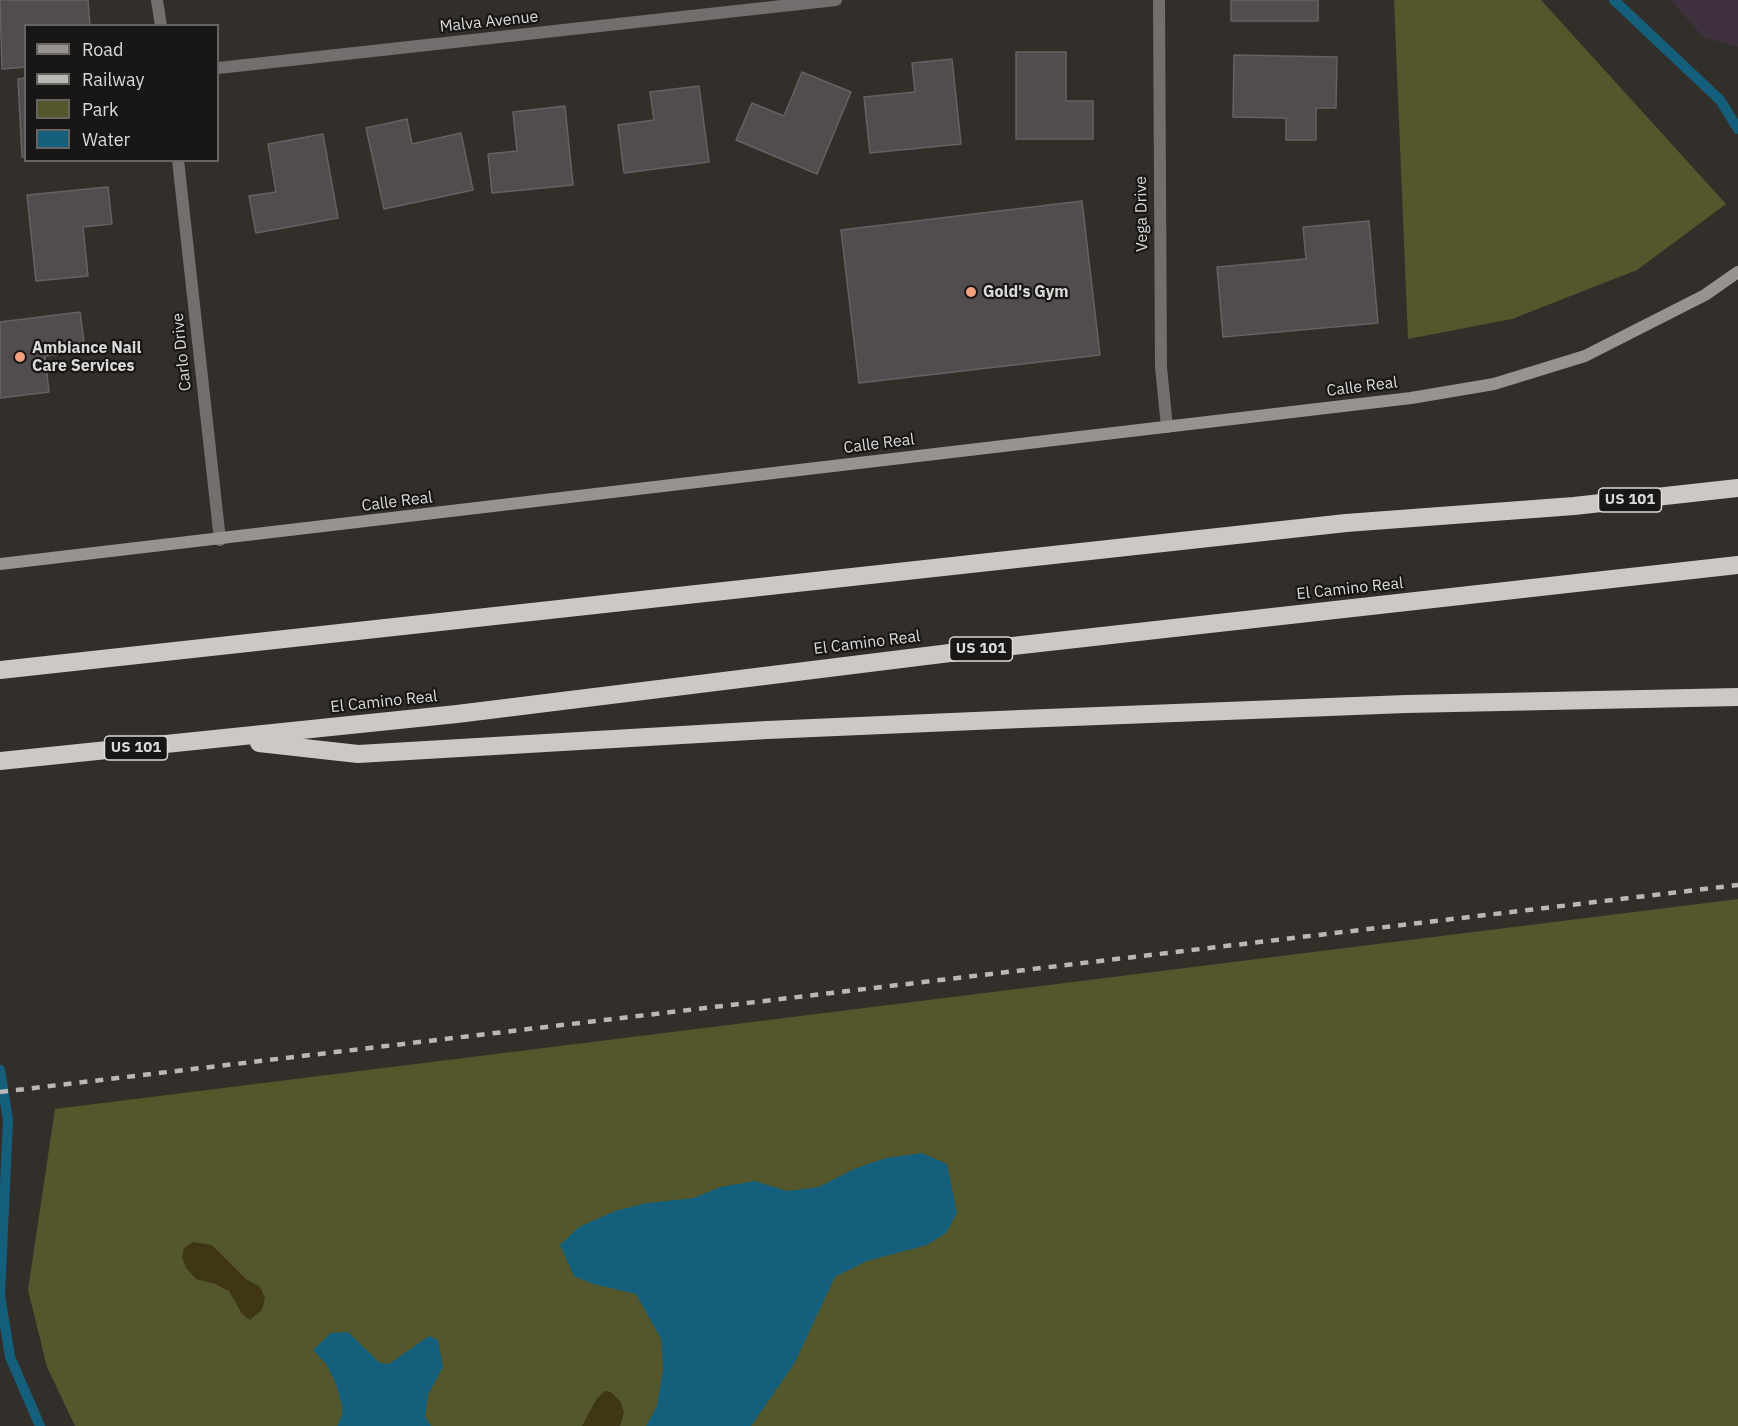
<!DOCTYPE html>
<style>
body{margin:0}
#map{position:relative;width:1738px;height:1426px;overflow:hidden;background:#322f2b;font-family:"IBM Plex Sans",sans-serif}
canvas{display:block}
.legend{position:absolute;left:24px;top:24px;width:195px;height:138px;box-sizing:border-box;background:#181715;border:2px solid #666563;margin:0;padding:8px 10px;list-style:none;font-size:18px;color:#dcdad8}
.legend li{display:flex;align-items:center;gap:12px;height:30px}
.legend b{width:30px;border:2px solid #666563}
</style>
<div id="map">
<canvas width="1738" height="1426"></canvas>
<ul class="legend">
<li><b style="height:8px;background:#979391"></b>Road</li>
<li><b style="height:8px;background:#bab8b5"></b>Railway</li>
<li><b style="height:16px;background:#54572b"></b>Park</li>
<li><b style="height:16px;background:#14607c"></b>Water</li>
</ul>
</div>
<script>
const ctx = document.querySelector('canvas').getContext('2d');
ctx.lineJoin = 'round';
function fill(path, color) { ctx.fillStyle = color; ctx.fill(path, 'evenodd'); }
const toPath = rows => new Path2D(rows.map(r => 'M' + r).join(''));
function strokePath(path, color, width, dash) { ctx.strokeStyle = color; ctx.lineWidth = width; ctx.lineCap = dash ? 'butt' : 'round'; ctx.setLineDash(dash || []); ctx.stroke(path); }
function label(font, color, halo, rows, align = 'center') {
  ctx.font = font + ' "IBM Plex Sans",sans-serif'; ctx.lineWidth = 4.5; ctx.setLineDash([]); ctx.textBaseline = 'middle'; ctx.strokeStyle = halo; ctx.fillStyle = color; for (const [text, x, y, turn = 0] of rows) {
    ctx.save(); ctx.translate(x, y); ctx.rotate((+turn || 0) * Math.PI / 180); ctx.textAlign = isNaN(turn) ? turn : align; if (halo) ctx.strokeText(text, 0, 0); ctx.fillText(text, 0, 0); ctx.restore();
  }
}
const commercial = toPath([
 [1671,0,1738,0,1738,47,1703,37]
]);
const green = toPath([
 [1394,0,1541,0,1726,204,1637,270,1512,319,1408,339],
 [1738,899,1738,1426,75,1426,47,1367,28,1290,55,1109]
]);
const sand = toPath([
 [193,1242,212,1245,246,1279,260,1287,265,1298,262,1310,250,1320,242,1314,229,1291,215,1284,196,1279,186,1268,182,1257,184,1248],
 [605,1391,611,1392,621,1402,624,1413,620,1426,582,1426,597,1398]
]);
const water = toPath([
 [922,1153,947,1164,957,1213,946,1233,927,1245,867,1261,835,1277,794,1364,751,1426,646,1426,657,1406,663,1369,661,1339,636,1294,593,1284,574,1276,560,1245,579,1227,615,1211,647,1203,694,1198,720,1187,755,1181,787,1191,819,1187,854,1169,886,1158],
 [348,1332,380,1363,389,1364,429,1336,438,1340,443,1367,428,1395,425,1417,431,1426,337,1426,342,1415,342,1406,336,1384,327,1365,313,1350,331,1333]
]);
const stream = toPath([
 [1614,0,1720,100,1738,129],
 [0,1070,8,1120,0,1295,10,1357,40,1426]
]);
const building = toPath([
 [0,0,88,0,90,26,26,26,26,67,2,69,0,0],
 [1231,0,1318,0,1318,21,1231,21,1231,0],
 [1016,52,1066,52,1066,101,1093,101,1093,139,1016,139,1016,52],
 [1234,55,1337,57,1336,108,1316,108,1316,140,1286,140,1286,118,1233,117,1234,55],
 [952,59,961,144,870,153,864,97,915,92,912,63,952,59],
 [802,72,851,92,817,174,736,140,752,103,784,116,802,72],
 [26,78,26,157,22,157,18,79,26,78],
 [699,86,709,162,624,173,618,125,654,120,650,92,699,86],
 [565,106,573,185,492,193,488,154,517,151,513,112,565,106],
 [407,119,412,144,461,133,473,190,384,209,366,128,407,119],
 [323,134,338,218,256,233,249,196,276,192,268,144,323,134],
 [108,187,112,224,83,227,88,276,36,281,27,195,108,187],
 [1082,201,1100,355,859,383,841,230,1082,201],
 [1369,221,1378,323,1223,337,1217,267,1306,259,1303,227,1369,221],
 [80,312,84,342,75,343,77,352,45,356,49,392,0,398,0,322,80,312]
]);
const street = toPath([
 [157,0,161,26],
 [1159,0,1161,367,1167,427],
 [218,68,836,0],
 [178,160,220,540]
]);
const secondary = toPath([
 [0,564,1411,398,1494,384,1585,356,1705,295,1738,272]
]);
const highway = toPath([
 [0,670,1346,523,1574,506,1738,488],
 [259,743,358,754,767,730,1021,719,1406,704,1738,697],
 [0,761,457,714,950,653,1738,565]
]);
const rail = toPath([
 [0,1092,1738,885]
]);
const markers = [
 [971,292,6,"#f2a07f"],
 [20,357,6,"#f2a07f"]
];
const shields = [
 [1630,500,63],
 [981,649,63],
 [136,748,63]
];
const shieldNames = [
 ["US 101",1630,500],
 ["US 101",981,649],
 ["US 101",136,748]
];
const streetNames = [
 ["Malva Avenue",489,22,-6],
 ["Vega Drive",1142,214,-91],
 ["Carlo Drive",182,352,-96],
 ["Calle Real",1362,387,-7],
 ["Calle Real",879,444,-7],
 ["Calle Real",397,502,-7],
 ["El Camino Real",1350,589,-6],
 ["El Camino Real",867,643,-7],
 ["El Camino Real",384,702,-6]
];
const poiNames = [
 ["Gold's Gym",983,292],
 ["Ambiance Nail",32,348],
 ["Care Services",32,366]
];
fill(commercial, '#40313e');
fill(green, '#54572b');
fill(sand, '#3f3616');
fill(water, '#14607c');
strokePath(stream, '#14607c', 10);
fill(building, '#514c4e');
strokePath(building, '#666163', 1.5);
strokePath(street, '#726f6e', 12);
strokePath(secondary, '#979391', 12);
strokePath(highway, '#cec8c5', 18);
strokePath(rail, '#bab8b5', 4.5, [8, 8]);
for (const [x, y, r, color] of markers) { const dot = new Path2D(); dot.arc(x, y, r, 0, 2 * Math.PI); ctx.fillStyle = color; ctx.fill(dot); strokePath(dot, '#181715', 2); }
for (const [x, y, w] of shields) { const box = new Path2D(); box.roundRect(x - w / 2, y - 12, w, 24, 4.5); ctx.fillStyle = '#181715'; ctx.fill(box); strokePath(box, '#dcdad8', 1.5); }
label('bold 15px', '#dcdad8', null, shieldNames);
label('16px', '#dcdad8', '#181715', streetNames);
label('bold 16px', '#dcdad8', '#181715', poiNames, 'left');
</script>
